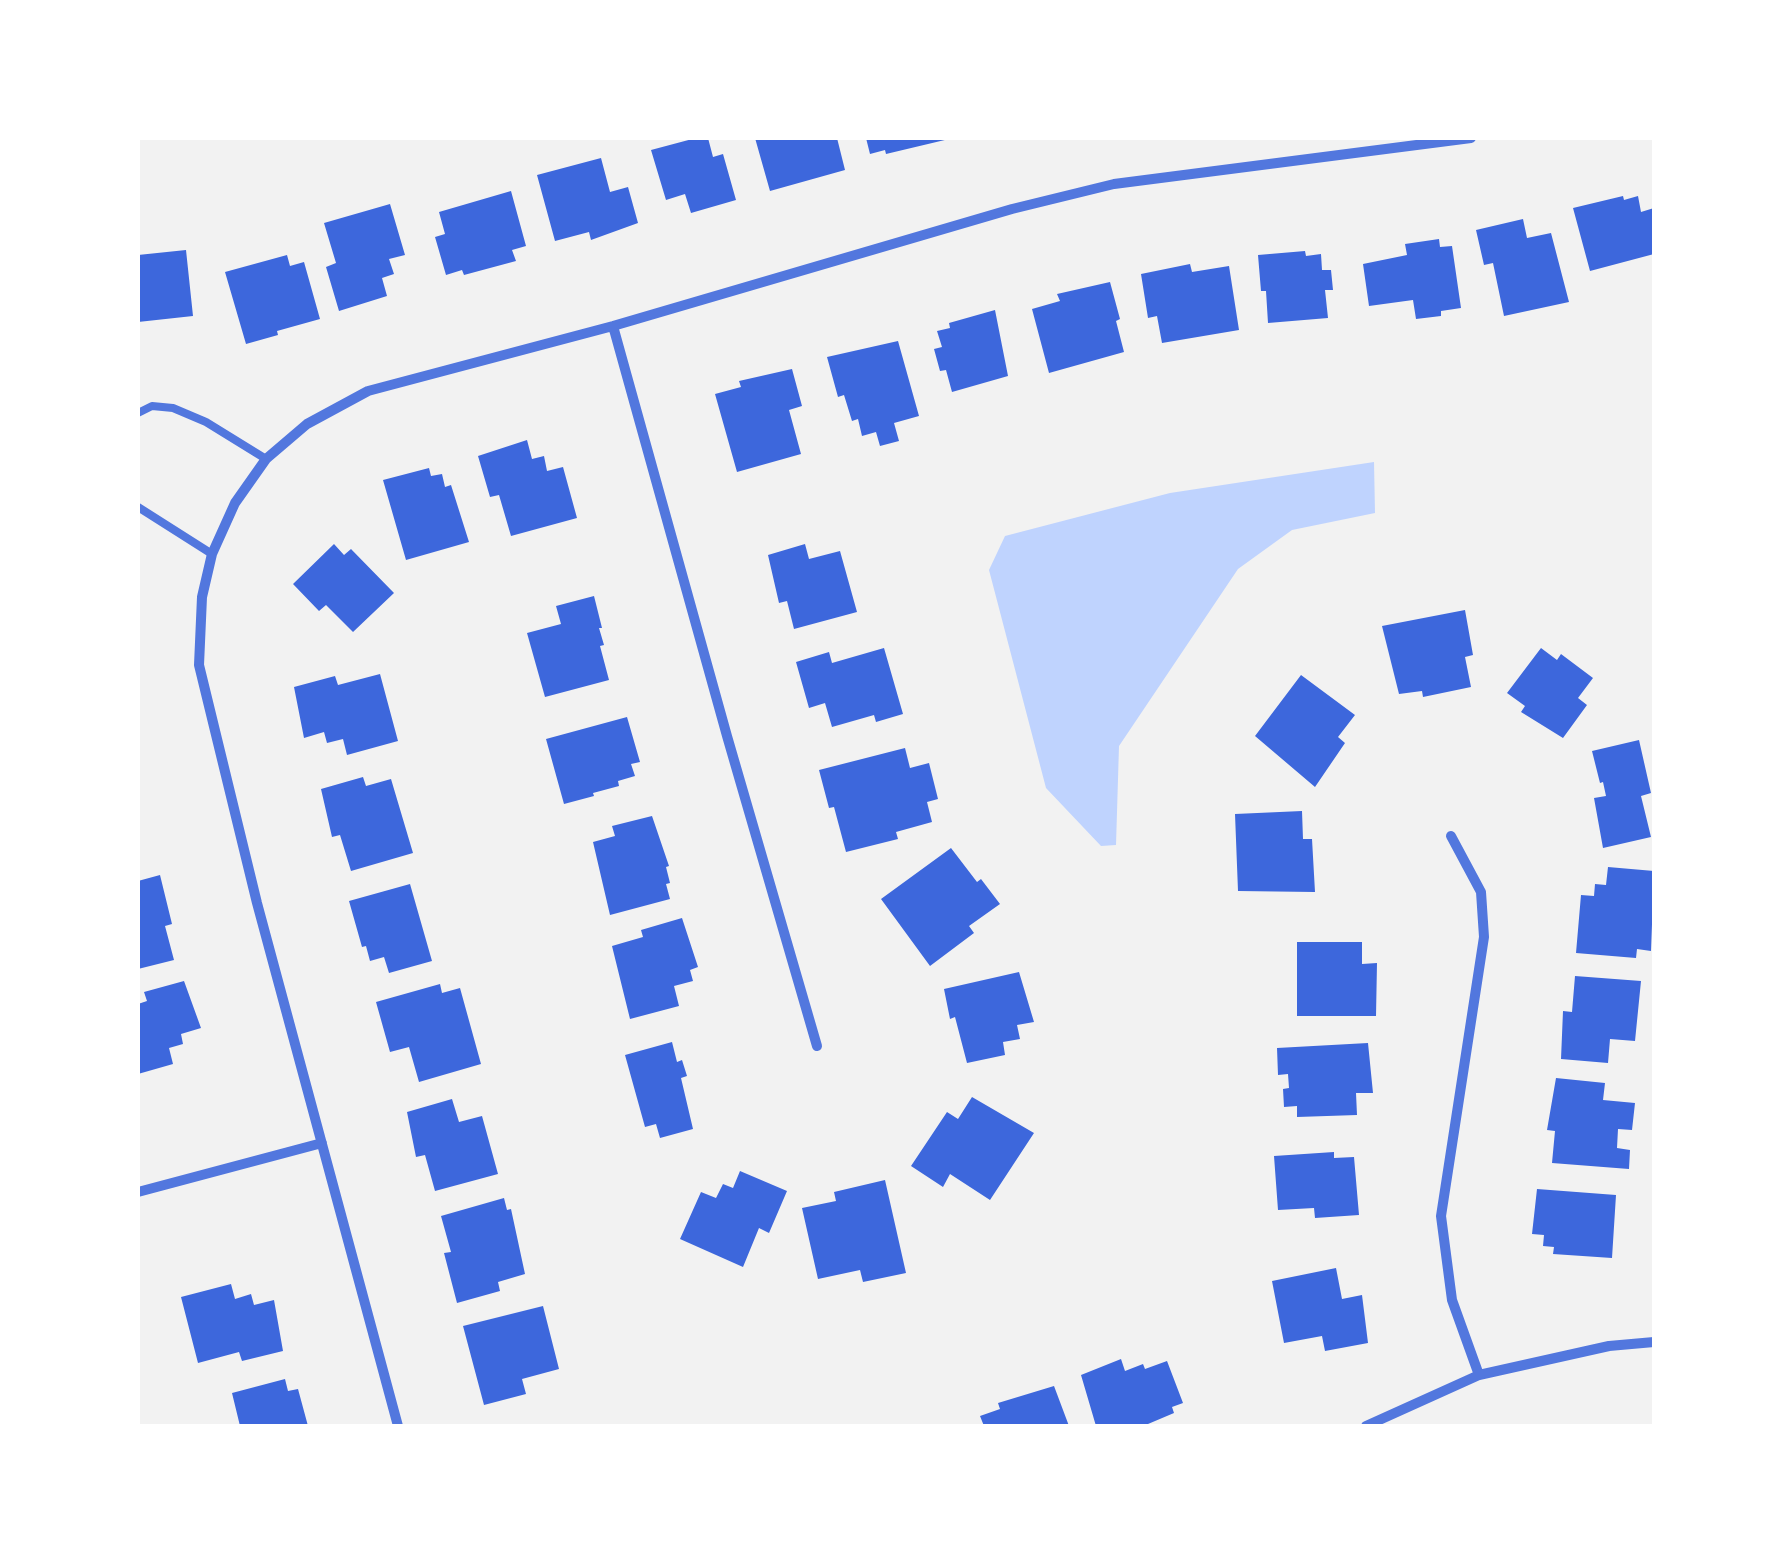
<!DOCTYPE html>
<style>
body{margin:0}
#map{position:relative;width:1792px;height:1564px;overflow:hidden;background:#f2f2f2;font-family:"Public Sans",sans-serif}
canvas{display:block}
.frame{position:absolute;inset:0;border:140px solid #fff;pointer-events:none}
</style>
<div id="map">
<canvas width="1792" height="1564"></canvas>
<div class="frame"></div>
</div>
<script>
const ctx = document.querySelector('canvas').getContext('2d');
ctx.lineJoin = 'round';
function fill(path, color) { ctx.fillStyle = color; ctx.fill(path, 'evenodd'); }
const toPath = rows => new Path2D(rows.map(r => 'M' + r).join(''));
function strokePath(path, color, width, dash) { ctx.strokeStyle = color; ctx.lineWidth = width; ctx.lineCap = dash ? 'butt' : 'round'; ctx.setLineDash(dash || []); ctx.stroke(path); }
const water = toPath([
 [1374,462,1375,513,1292,530,1238,569,1119,746,1116,845,1101,846,1046,788,989,570,1005,536,1170,493]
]);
const building = toPath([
 [696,138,708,138,713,157,723,154,736,200,691,213,685,194,666,200,651,150],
 [755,138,837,138,845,170,770,191],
 [866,138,949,138,949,139,886,154,885,150,870,154],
 [601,158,610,192,628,187,638,223,591,240,589,232,555,241,537,175],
 [511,191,526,246,512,250,516,261,464,275,462,270,446,275,435,237,445,234,439,212],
 [1623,196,1624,200,1638,196,1641,212,1654,208,1654,254,1590,271,1573,208],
 [390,204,405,255,389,259,394,274,382,278,387,296,339,311,326,267,336,263,324,223],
 [1523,219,1527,238,1551,233,1569,302,1504,316,1493,263,1484,265,1476,230],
 [1439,239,1440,247,1452,246,1461,308,1441,311,1441,316,1416,319,1413,300,1369,306,1363,264,1407,255,1405,244],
 [186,250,193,316,138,322,138,255],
 [1305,251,1306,256,1321,254,1322,270,1331,270,1333,290,1325,290,1328,318,1268,323,1266,291,1261,291,1258,255],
 [287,255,290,266,304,262,320,319,277,331,278,335,246,344,225,272],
 [1190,264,1192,272,1229,266,1239,330,1162,343,1157,316,1148,318,1141,274],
 [1110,282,1120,319,1116,321,1124,352,1049,373,1032,309,1060,301,1057,294],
 [995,310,1008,376,952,392,946,370,940,371,934,349,942,347,937,331,950,328,949,323],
 [898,341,919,416,894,423,899,441,880,446,876,432,862,436,858,419,852,421,844,395,838,397,827,357],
 [792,369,802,406,789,410,801,454,737,472,715,394,741,387,739,381],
 [527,440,532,459,544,456,547,471,563,467,577,518,511,536,499,495,490,497,478,456],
 [429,468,431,476,442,474,445,487,451,485,469,542,406,560,383,480],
 [334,544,344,555,351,549,394,593,353,632,326,605,319,611,293,584],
 [805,544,809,559,840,551,857,612,794,629,787,601,779,603,768,555],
 [594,596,602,628,599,628,604,645,600,646,609,680,545,697,527,633,561,624,556,606],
 [1465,610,1473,655,1465,657,1471,687,1423,697,1422,691,1399,694,1382,626],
 [884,648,903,714,876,722,874,715,832,727,825,703,809,708,796,662,829,652,832,663],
 [1541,648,1557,660,1561,654,1593,678,1578,698,1587,705,1563,738,1521,712,1525,706,1507,693],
 [380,674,398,741,347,755,343,739,327,743,324,732,304,738,294,687,335,676,338,685],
 [1301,675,1355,715,1338,737,1345,743,1315,787,1255,736],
 [627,717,640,762,631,764,635,776,618,781,619,786,593,793,594,796,564,804,546,739],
 [1639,740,1651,793,1641,796,1651,837,1603,848,1594,798,1606,796,1603,782,1600,783,1592,751],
 [905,748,910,768,929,763,938,799,927,802,932,822,896,832,898,839,846,852,834,807,829,808,819,770],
 [363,777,366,786,391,779,413,853,351,871,340,835,332,837,321,789],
 [1302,811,1303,839,1312,839,1315,892,1238,891,1235,814],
 [652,816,669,866,666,867,670,883,666,884,670,899,610,915,593,842,615,836,612,826],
 [951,848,977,882,981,879,1000,904,969,926,974,933,930,966,881,899],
 [1608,867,1654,871,1651,951,1637,949,1636,958,1576,953,1581,895,1594,896,1595,884,1606,885],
 [160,875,172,924,165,926,174,960,138,969,138,881],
 [410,884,432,961,389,973,384,957,370,961,366,946,362,947,349,901],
 [682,918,698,967,690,970,693,981,674,986,679,1006,630,1019,612,946,643,937,641,930],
 [1297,942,1362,942,1362,964,1377,963,1376,1016,1297,1016],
 [1019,972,1034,1022,1017,1025,1020,1039,1003,1042,1005,1055,967,1063,955,1017,950,1019,944,989],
 [1575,976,1641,981,1635,1041,1610,1039,1608,1063,1561,1059,1563,1011,1572,1012],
 [184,981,201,1028,181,1034,183,1044,169,1048,173,1064,138,1074,138,1004,147,1001,144,992],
 [440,984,442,993,460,988,481,1064,419,1082,409,1047,390,1052,376,1002],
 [672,1042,677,1062,682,1060,687,1076,681,1078,693,1129,660,1138,656,1124,645,1127,625,1055],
 [1368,1043,1373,1093,1356,1093,1357,1115,1297,1117,1297,1106,1284,1107,1283,1089,1289,1088,1288,1074,1278,1075,1277,1048],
 [1556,1078,1605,1083,1603,1100,1635,1103,1632,1130,1618,1129,1617,1148,1630,1150,1629,1169,1552,1163,1555,1131,1547,1130],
 [972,1097,1034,1133,990,1200,950,1174,943,1187,911,1166,947,1112,958,1119],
 [452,1099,459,1122,482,1116,498,1174,435,1191,425,1155,416,1157,407,1112],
 [1334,1152,1334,1158,1354,1157,1359,1215,1315,1218,1314,1208,1278,1210,1274,1156],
 [740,1171,787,1191,769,1233,759,1228,743,1267,680,1239,701,1192,716,1198,723,1184,733,1188],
 [885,1180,906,1273,863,1282,860,1270,818,1279,802,1208,836,1201,834,1192],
 [1537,1189,1616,1195,1612,1258,1553,1254,1554,1247,1543,1246,1544,1235,1532,1234],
 [504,1198,507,1210,511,1209,525,1274,498,1282,500,1291,457,1303,444,1253,451,1252,441,1216],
 [1336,1268,1342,1299,1362,1295,1368,1343,1325,1351,1322,1336,1284,1343,1272,1281],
 [231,1284,235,1299,251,1294,254,1305,274,1300,283,1351,242,1361,239,1352,198,1363,181,1297],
 [543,1306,559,1369,522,1379,526,1394,484,1405,463,1326],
 [1121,1359,1125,1371,1143,1364,1145,1369,1167,1361,1183,1403,1172,1407,1174,1413,1148,1424,1149,1426,1096,1426,1081,1375],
 [285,1379,288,1391,298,1389,308,1426,240,1426,232,1393],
 [1054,1386,1069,1426,984,1426,980,1416,1000,1409,998,1403]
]);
const service = toPath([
 [138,413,152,406,173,408,206,422,266,459],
 [138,507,212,554]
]);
const minor = toPath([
 [613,326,727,736,817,1046],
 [1451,836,1481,892,1484,937,1441,1216,1452,1300,1479,1375],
 [138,1192,322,1143],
 [398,1426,257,903,199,665,202,597,212,554,235,503,266,459,307,424,368,391,613,326,1012,209,1114,184,1471,138],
 [1366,1426,1479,1375,1609,1346,1654,1342]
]);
fill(water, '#bfd3fe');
fill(building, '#3d67dc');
strokePath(service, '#5277de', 8);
strokePath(minor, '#5277de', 10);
</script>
